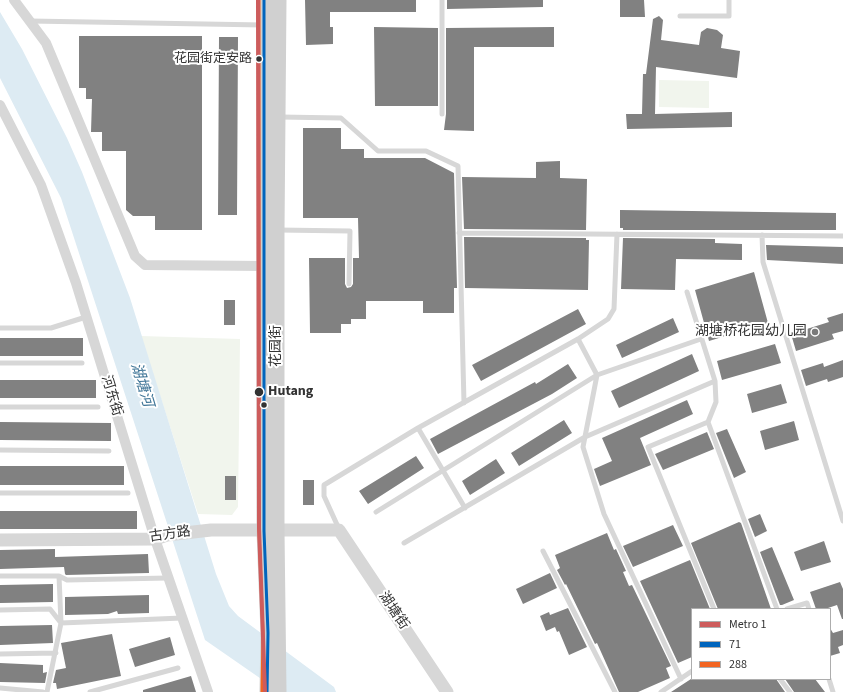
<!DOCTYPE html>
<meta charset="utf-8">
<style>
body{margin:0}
#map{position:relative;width:843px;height:692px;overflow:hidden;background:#fff;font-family:"Source Sans 3",sans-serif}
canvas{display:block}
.legend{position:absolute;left:691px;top:608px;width:140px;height:72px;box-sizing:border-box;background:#fff;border:1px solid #adadad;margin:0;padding:5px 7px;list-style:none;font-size:12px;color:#333}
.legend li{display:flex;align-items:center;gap:8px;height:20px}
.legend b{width:20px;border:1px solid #adadad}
</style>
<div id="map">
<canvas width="843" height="692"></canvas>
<ul class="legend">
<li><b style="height:5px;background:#cd5c5c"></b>Metro 1</li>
<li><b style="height:5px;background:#0065bd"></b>71</li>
<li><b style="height:5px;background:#f26522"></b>288</li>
</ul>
</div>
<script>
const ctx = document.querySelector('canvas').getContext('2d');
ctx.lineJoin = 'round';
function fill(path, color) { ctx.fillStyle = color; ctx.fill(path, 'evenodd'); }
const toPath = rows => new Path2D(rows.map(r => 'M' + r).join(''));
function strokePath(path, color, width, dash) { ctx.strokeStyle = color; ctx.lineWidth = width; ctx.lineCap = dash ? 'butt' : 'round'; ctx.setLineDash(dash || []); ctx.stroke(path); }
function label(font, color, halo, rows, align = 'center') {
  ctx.font = font + ' "Source Sans 3","Noto Sans SC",sans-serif'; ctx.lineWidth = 4; ctx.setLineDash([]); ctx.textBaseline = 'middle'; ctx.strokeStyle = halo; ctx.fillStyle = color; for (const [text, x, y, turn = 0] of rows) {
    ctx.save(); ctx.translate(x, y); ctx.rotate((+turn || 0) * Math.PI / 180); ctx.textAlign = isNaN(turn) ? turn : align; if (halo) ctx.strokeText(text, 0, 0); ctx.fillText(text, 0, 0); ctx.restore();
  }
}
const green = toPath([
 [659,80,709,81,709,108,659,107],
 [141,336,240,339,238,507,232,515,198,514]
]);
const water = toPath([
 [0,12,22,49,67,138,82,172,130,298,216,574,229,606,238,616,334,687,336,692,280,692,205,640,61,198,0,78]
]);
const building = toPath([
 [305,0,416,0,416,12,330,12,330,27,333,27,333,44,306,45],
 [447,0,543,0,543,7,447,9],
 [620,0,644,0,645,17,620,17],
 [659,16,663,20,661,40,699,45,701,32,707,28,717,30,723,35,721,48,740,51,737,78,656,67,655,114,732,112,732,127,627,129,626,114,642,114,643,74,646,74,653,19],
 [374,27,438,28,438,106,375,106],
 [554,27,554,47,474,47,474,131,444,130,446,114,446,28],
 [79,36,202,36,202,230,155,230,155,216,133,216,126,210,126,151,102,151,102,132,91,132,92,99,86,99,86,88,79,88],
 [219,37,238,37,237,215,218,215],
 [303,128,341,128,341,149,364,149,364,158,425,158,454,173,457,288,454,288,454,313,423,313,423,301,366,301,366,319,351,319,351,324,341,324,341,333,310,333,309,258,345,258,345,284,347,288,351,287,353,284,353,258,359,258,358,218,303,218],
 [560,161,560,178,587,179,586,230,464,229,462,177,536,178,536,162],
 [620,210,836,213,836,230,623,230,623,228,620,228],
 [464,237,586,238,586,240,589,240,588,290,465,288],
 [623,238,715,239,715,243,742,244,742,260,676,259,675,290,621,289],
 [766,245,843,247,843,264,767,260],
 [754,272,768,323,709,341,695,290],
 [224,300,235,300,235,325,224,325],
 [578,309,586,324,481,381,472,365],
 [843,313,843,331,832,334,834,339,796,351,791,334,829,322,827,318],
 [673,318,679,332,622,358,616,345],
 [0,338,83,338,83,356,0,356],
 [775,344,781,363,722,380,717,361],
 [692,354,699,371,619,408,611,391],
 [843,360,843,377,828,382,827,379,806,386,801,370,823,363,824,367],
 [568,364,577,378,552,394,438,454,430,439,535,382,536,384],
 [0,380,96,380,96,398,0,398],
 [781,384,787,403,752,413,747,394],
 [687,400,693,414,640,438,651,465,600,486,594,469,612,461,602,438],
 [564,420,572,433,519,466,511,453],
 [794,421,799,440,765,450,760,431],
 [0,422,111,423,111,441,0,440],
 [727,429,746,472,734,478,716,433],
 [707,432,714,449,663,470,655,454],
 [416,456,424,468,368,504,359,491],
 [496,459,505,473,470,495,462,481],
 [0,466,124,466,124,485,0,485],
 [225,476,236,476,236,500,225,500],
 [303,480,314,480,314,505,303,505],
 [0,511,137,511,137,529,0,529],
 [760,514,767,531,755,537,748,519],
 [739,522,741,523,771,609,718,609,691,543],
 [673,525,683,546,633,567,623,546],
 [607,533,614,550,616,549,626,571,623,572,629,586,632,585,671,666,666,668,670,678,638,692,619,692,597,643,595,644,566,584,565,585,557,570,560,568,555,555],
 [824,541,831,562,801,571,794,552],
 [772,547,794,600,782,605,780,605,760,552],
 [55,549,55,557,148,554,149,573,66,575,65,574,64,567,0,569,0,550],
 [690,560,710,609,692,609,692,657,678,663,640,581],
 [550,573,557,588,523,604,516,589],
 [840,582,843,589,843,619,842,619,837,605,825,609,816,609,810,592],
 [53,584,53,602,0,603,0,585],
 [149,595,149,613,118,614,117,611,108,614,65,615,65,597],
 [568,608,587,647,569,655,559,631,557,632,555,627,546,631,540,616,549,612,550,615],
 [52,625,53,643,0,645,0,626],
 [830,628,833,633,843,630,843,645,838,647,840,653,830,656],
 [112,634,121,676,57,689,56,683,53,683,56,670,66,668,61,643],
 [170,637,175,655,135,667,129,649],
 [0,663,43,665,43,673,47,672,45,683,0,682],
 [191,676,196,692,143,692,143,690],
 [691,679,776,679,785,692,671,692],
 [785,679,815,679,825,692,794,692]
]);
const service = toPath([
 [680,16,729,16,729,0],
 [30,21,263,25],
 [442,114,442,0],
 [280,117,341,118,378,151,426,151,458,166,464,403],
 [278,230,350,231,349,284],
 [459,233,843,236],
 [762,235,763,262,843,521],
 [687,292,715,381,716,402,708,422,777,609],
 [0,328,51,328,86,317],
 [578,339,597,375,583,447,604,514,681,679],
 [0,363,82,363],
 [0,407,98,407],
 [708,422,648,447,714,609],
 [418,428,465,508],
 [0,450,109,451],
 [0,493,128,493],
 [376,512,597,375,701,339],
 [339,529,324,496,324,485,418,428,578,339,608,319,614,309,617,234],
 [404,543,585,437,715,381],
 [543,551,615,692],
 [0,576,59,576,67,580,168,578],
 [787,609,807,603,809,609],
 [0,610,50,609,61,623,182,618],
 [0,654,56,653],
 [780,679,790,692],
 [829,679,833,692],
 [0,688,43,692],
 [47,692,61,623,59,576],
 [90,692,178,668],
 [661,692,692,671]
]);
const minor = toPath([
 [14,0,46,43,135,256,145,265,264,266],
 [0,105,41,185,76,283,155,539,208,692]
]);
const tertiary = toPath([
 [0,540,155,539,167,535,211,530,339,530,447,692]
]);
const secondary = toPath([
 [264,0,264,531,268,633,267,692],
 [279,692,277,531,277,230,279,0]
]);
const bus1 = toPath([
 [264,0,264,531,268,633,267,692]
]);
const bus2 = toPath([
 [259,0,259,531,263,633,262,692]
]);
const metro1 = toPath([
 [258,0,259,528,265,692]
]);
const markers = [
 [259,59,3.5,"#333"],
 [815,332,4,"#7a7a7a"],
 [259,392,5,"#333"],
 [264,405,3.5,"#333"]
];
const busNames = [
 ["花园街定安路",252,59]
];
const poiNames = [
 ["湖塘桥花园幼儿园",807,332]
];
const streetNames = [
 ["花园街",277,346,-90],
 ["河东街",111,396,73],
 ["古方路",170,535,-8],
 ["湖塘街",393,611,56]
];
const stopNames = [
 ["Hutang",268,392]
];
const waterNames = [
 ["湖塘河",141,385,73]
];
fill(green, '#f1f5ed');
fill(water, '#ddebf3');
fill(building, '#818181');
strokePath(service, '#d7d7d7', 5);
strokePath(minor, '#d7d7d7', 10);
strokePath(tertiary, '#d7d7d7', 13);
strokePath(secondary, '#d0d0d0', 15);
strokePath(bus1, '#0065bd', 3);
strokePath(bus2, '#f26522', 3);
strokePath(metro1, '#cd5c5c', 4);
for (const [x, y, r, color] of markers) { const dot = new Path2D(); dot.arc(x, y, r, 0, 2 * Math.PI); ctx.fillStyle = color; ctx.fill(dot); strokePath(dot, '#fff', 1.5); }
label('13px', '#333', '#fff', busNames, 'right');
label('14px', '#333', '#fff', poiNames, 'right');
label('14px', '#333', '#fff', streetNames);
label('bold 14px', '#333', '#fff', stopNames, 'left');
label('italic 15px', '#3f7597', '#fff', waterNames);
</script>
